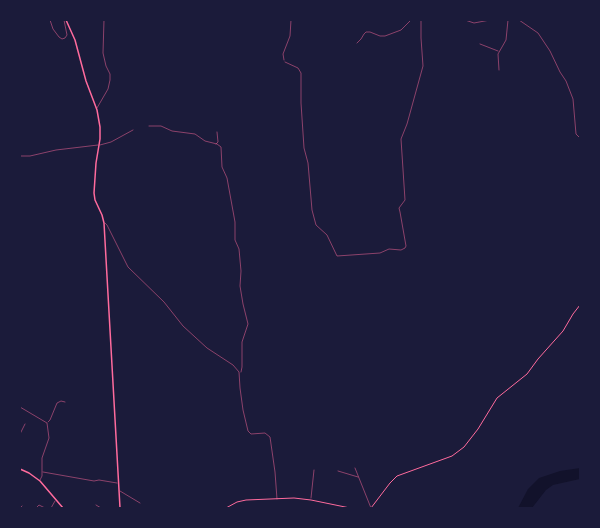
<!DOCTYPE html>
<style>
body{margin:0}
#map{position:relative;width:600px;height:528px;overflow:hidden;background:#1b1b3a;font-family:"Fira Sans Condensed",sans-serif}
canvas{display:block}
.frame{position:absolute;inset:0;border:21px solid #1b1b3a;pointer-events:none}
</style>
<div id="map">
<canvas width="600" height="528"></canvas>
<div class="frame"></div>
</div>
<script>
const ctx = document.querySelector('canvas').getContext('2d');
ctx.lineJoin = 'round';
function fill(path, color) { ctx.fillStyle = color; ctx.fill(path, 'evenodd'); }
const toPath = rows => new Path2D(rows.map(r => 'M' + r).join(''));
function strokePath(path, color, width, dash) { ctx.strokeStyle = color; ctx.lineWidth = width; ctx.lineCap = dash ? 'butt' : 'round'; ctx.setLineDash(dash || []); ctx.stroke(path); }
const water = toPath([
 [580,468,580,479,553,485,546,490,532,508,518,508,528,489,539,478,560,471]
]);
const path = toPath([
 [285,62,298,68,301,73,301,103,304,148,308,163,312,210,316,225,327,235,337,256,380,253,389,249,401,250,405,248,406,246,400,212,399,208,405,200,401,139,407,124,423,66,421,38,421,20]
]);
const minor = toPath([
 [50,20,53,29,59,37,62,39,65,38,67,35,64,20],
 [465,20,474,23,490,20],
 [519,20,538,33,550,51,560,72,566,81,573,99,576,134,580,138],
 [357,43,361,39,364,34,366,32,370,32,380,36,385,36,401,30,411,20],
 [480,44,498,51],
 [284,60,283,54,290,36,291,20],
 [499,70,498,54,506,40,508,20],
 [97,108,108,89,110,80,110,74,106,66,103,53,104,20],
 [149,126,161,126,172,131,195,134,205,141,217,144,221,147,222,167,227,178,235,222,235,240,239,249,241,271,240,286,243,304,248,324,242,342,242,367,241,372],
 [216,144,218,142,217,132],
 [100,145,111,142,133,130],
 [20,156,30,156,56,150,98,145],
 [105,223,107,225,128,267,164,302,183,326,207,348,233,365,239,372,240,388,243,410,248,431,251,434,265,433,270,437,275,472,277,499],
 [20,407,47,423,49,438,42,458,42,476,40,480],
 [48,422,50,420,57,403,61,401,65,402],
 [20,434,25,424],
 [355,468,371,508],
 [338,471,358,477],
 [43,472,94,481,99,480,117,483],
 [120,491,140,503],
 [311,498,314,470],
 [96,505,101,508],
 [20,508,22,506],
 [36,508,39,505,45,508],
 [51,508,55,501]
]);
const tertiary = toPath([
 [226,508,237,502,246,500,294,498,311,500,350,508],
 [371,508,390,483,397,476,452,456,464,447,478,429,497,398,527,374,538,359,563,331,573,314,580,305]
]);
const secondary = toPath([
 [66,20,75,40,86,81,97,110,100,127,100,139,96,163,94,193,95,200,102,215,104,223,120,508]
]);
const primary = toPath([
 [20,469,29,473,40,481,63,508]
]);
fill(water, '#12122b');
strokePath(path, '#ff6b9d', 0.5);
strokePath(minor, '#ff6b9d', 0.5);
strokePath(tertiary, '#ff6b9d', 1);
strokePath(secondary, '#ff6b9d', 1.5);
strokePath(primary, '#ff6b9d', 1.5);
</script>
